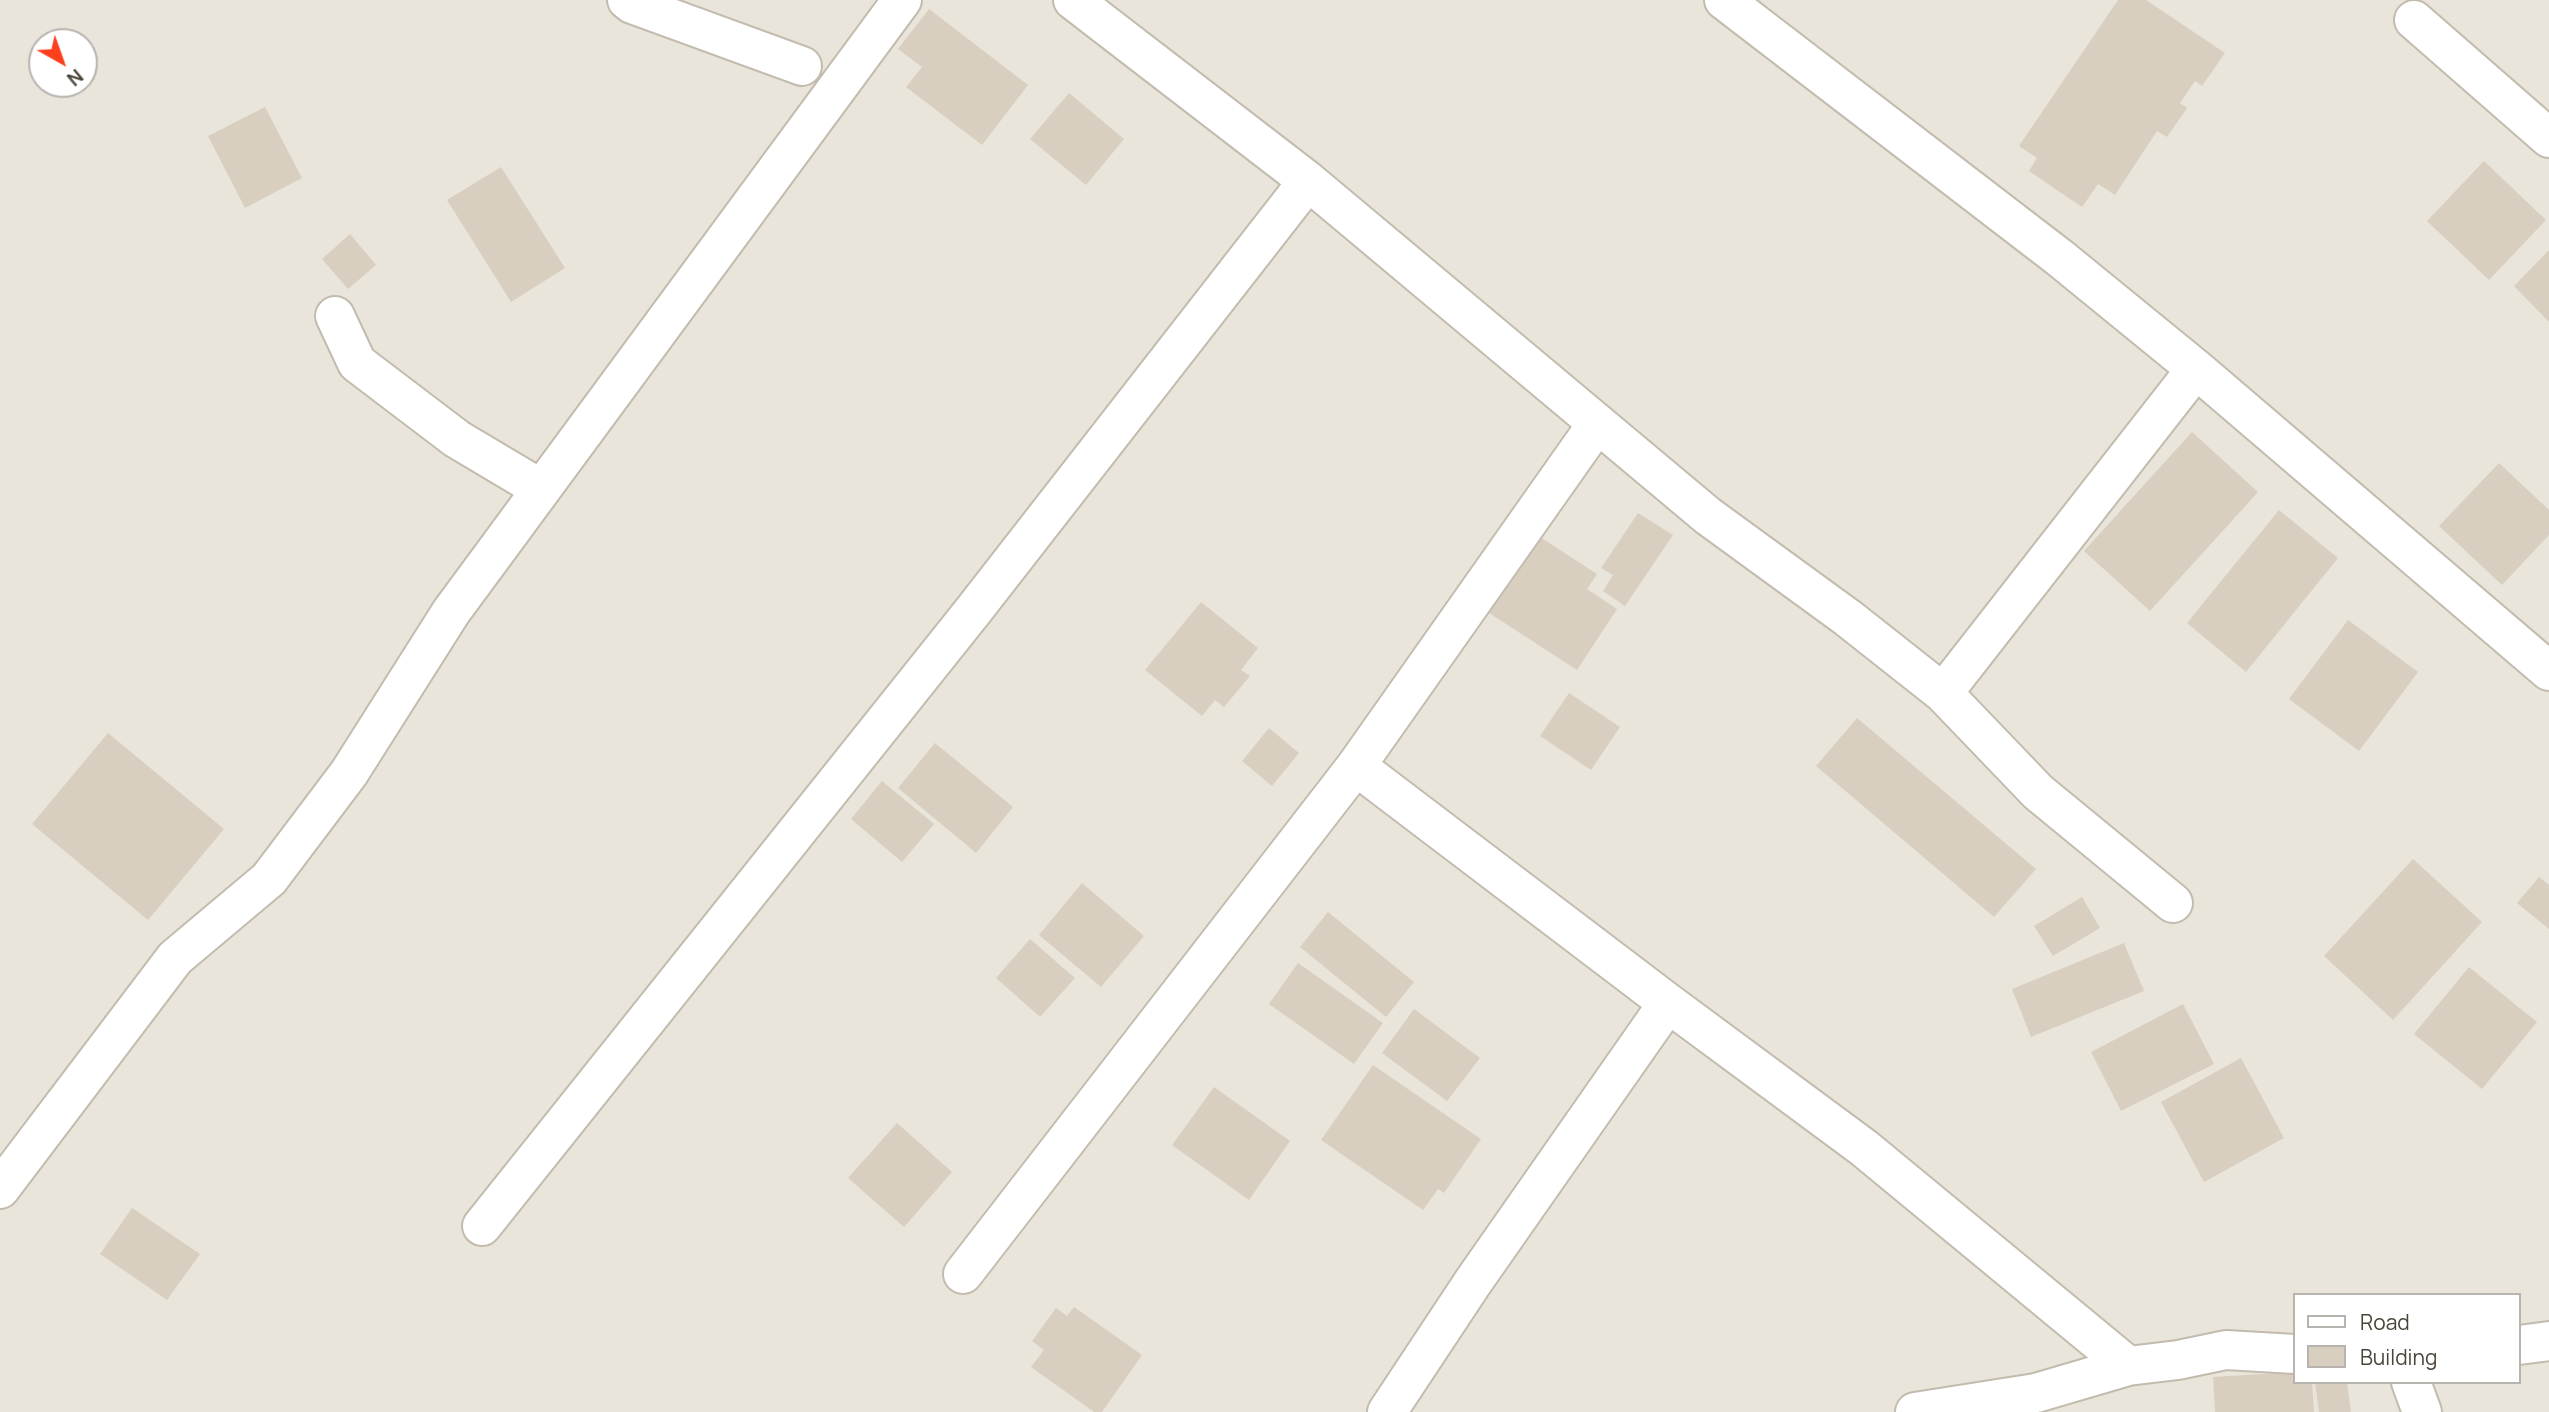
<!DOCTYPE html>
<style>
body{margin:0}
#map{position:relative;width:2549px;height:1412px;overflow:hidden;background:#f6f3ec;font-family:Manrope,sans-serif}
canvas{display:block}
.legend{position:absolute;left:2293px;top:1293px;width:228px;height:91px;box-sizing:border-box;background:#fff;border:2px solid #b7b4b0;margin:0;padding:9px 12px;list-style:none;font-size:21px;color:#4b4439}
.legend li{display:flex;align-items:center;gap:14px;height:35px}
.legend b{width:35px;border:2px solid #b7b4b0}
.north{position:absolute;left:28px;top:28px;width:70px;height:70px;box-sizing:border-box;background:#fff;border:2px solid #b7b4b0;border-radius:50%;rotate:140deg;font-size:19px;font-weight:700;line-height:28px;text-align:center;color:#4b4439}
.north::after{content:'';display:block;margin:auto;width:24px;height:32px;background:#fc3f1d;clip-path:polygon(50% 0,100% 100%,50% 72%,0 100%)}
</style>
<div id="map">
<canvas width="2549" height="1412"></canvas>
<ul class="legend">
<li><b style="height:9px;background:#fff"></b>Road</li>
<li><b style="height:19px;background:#d8cfc1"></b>Building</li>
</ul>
<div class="north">N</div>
</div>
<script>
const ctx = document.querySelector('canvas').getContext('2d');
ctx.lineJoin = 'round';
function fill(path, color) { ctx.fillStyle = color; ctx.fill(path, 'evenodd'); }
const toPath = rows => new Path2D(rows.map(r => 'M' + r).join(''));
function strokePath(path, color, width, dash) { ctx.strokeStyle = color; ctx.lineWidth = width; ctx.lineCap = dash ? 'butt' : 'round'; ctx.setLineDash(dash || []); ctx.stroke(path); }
const residential = toPath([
 [0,0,2549,0,2549,1412,0,1412],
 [42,42,84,42,84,84,42,84],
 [2295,1295,2519,1295,2519,1382,2295,1382]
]);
const building = toPath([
 [2118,0,2146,0,2225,53,2202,86,2195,81,2180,103,2187,108,2167,137,2157,131,2115,195,2098,184,2082,207,2029,171,2037,158,2019,146],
 [929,9,1028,85,982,145,906,87,922,67,898,49],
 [1069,93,1124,139,1086,185,1030,139],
 [265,107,302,178,245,208,208,136],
 [2484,161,2546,220,2489,280,2427,221],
 [501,167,565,268,511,302,447,200],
 [350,234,376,265,348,289,322,259],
 [2549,250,2549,322,2514,286],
 [2192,432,2258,492,2150,611,2084,551],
 [2499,463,2549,510,2549,535,2502,585,2439,526],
 [2279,510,2338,558,2246,672,2187,623],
 [1638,513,1673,535,1625,606,1603,591,1613,575,1601,568],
 [1537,535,1597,574,1587,589,1617,609,1577,670,1486,611],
 [1201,602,1258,648,1241,670,1250,676,1224,707,1215,700,1202,716,1145,670],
 [2348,620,2418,672,2359,751,2289,699],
 [1569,693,1620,727,1591,770,1540,736],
 [1857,718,2036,869,1994,917,1816,766],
 [1269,728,1299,753,1272,786,1242,761],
 [108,733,224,829,148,920,32,824],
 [935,743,1013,807,976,853,898,788],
 [882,781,934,824,902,862,851,819],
 [2413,859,2482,922,2393,1020,2324,956],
 [2539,877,2549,885,2549,929,2517,903],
 [1082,883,1144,936,1101,987,1039,935],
 [2082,897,2100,928,2053,956,2034,926],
 [1328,912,1414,982,1386,1017,1300,947],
 [1030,939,1075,978,1040,1017,996,978],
 [2124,943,2144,991,2031,1037,2012,989],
 [1298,963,1383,1023,1354,1064,1269,1004],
 [2469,967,2537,1022,2482,1089,2414,1034],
 [2183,1004,2214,1064,2121,1111,2091,1052],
 [1414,1009,1480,1058,1447,1101,1382,1053],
 [2241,1058,2284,1138,2204,1182,2161,1102],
 [1373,1065,1481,1139,1444,1193,1438,1189,1423,1210,1321,1140],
 [1214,1087,1290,1141,1249,1200,1172,1145],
 [897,1123,952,1172,904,1227,848,1178],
 [132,1208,200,1254,167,1300,100,1254],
 [1074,1307,1142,1355,1102,1412,1094,1412,1031,1367,1044,1350,1032,1341,1056,1308,1067,1316],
 [2295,1372,2295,1382,2312,1382,2314,1412,2215,1412,2213,1377],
 [2315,1382,2347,1382,2351,1412,2319,1412]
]);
const street = toPath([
 [627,0,632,4,802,66],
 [1073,0,1308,181,1708,516,1848,618,1943,693,2038,792,2173,903],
 [1724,0,2060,258,2196,369,2549,671],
 [2414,20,2549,138],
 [335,316,357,363,457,439,541,489],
 [1943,693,2196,369],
 [1356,766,1668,1003,1864,1148,2128,1366],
 [0,1189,175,958,269,879,349,773,451,612,902,0],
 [482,1226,973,611,1308,181],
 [963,1274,1356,766,1597,424],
 [2519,1345,2549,1341],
 [2411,1382,2422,1412],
 [1387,1412,1473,1282,1668,1003],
 [1915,1412,2036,1393,2128,1366,2178,1360,2226,1350,2295,1354]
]);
fill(residential, '#eae5da');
fill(building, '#d8cfc1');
strokePath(street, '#c2bbae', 42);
strokePath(street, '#fff', 38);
</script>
